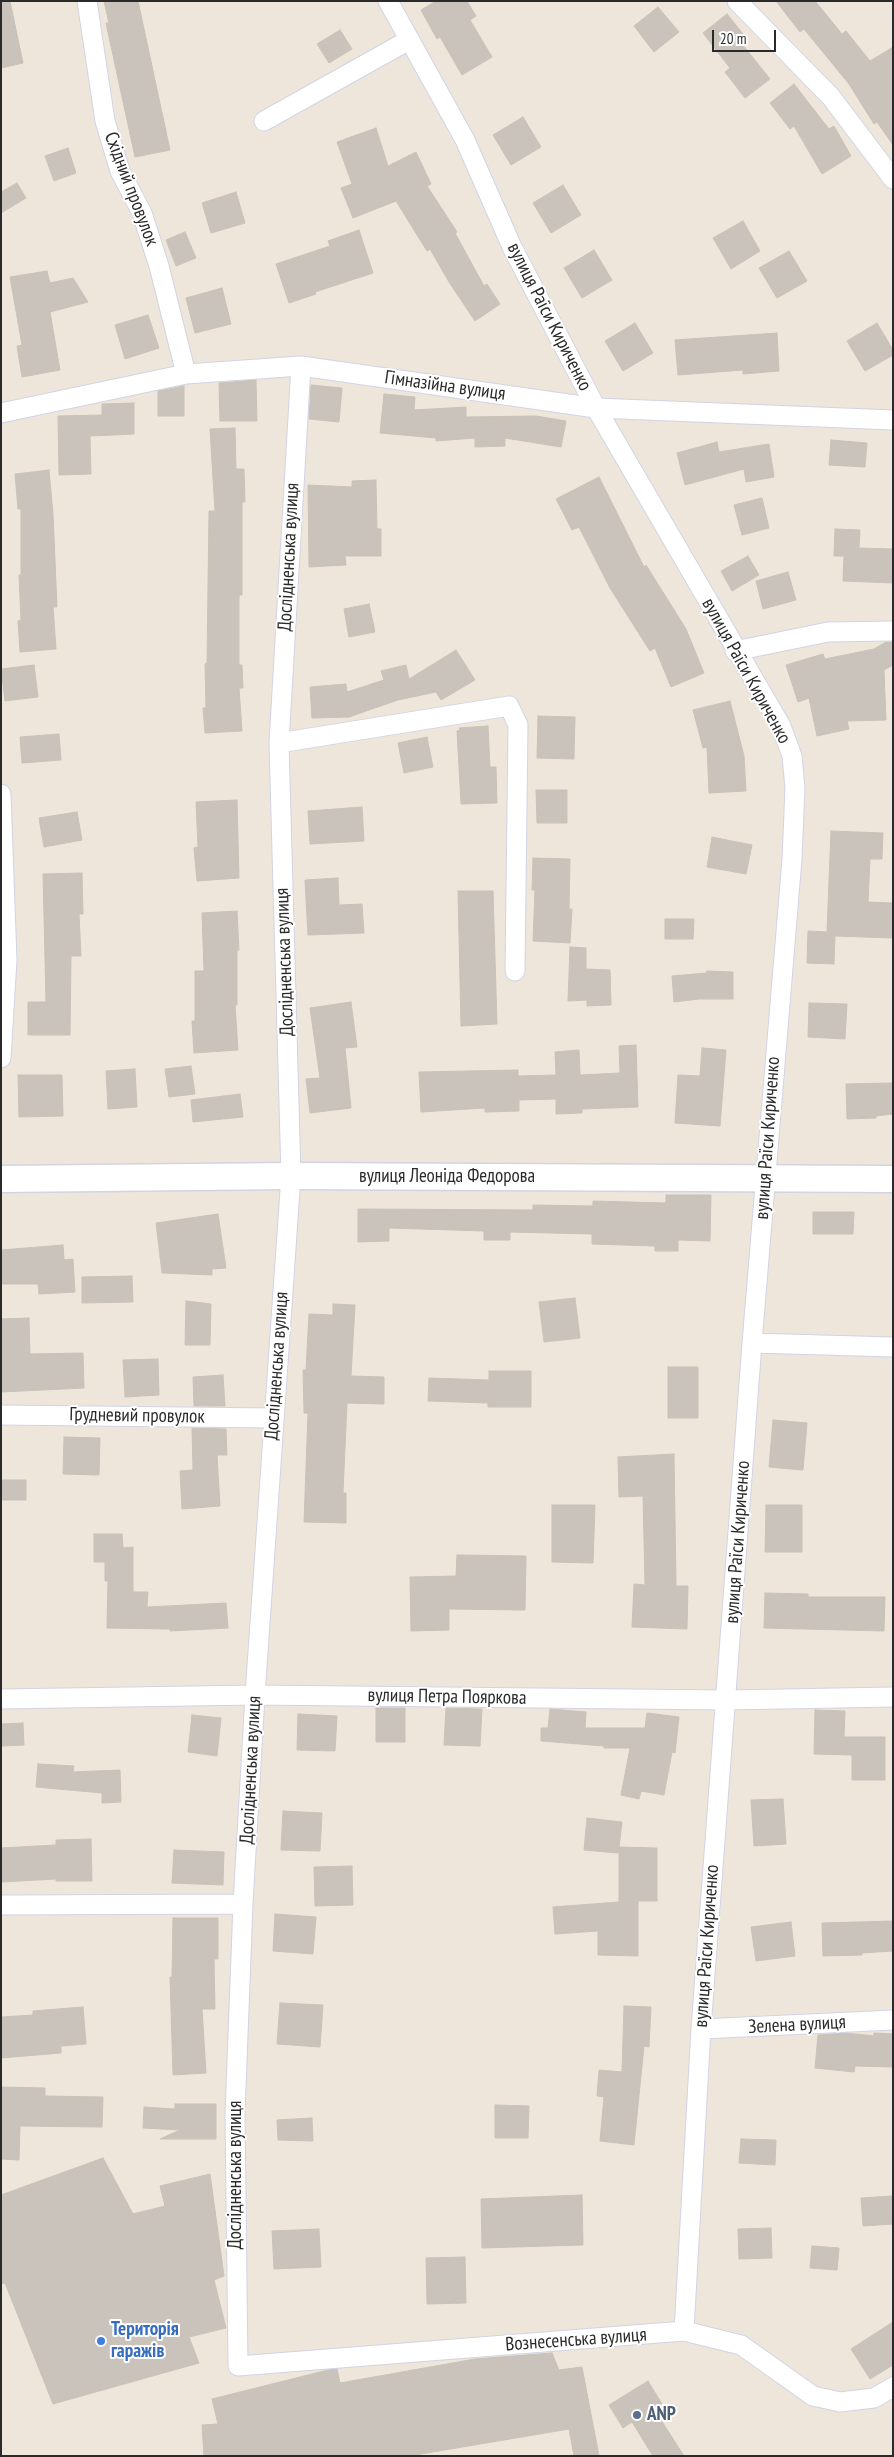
<!DOCTYPE html>
<meta charset="utf-8">
<style>
body{margin:0}
#map{position:relative;width:894px;height:2457px;overflow:hidden;background:#eee6db;font-family:"PT Sans Narrow",sans-serif}
canvas{display:block}
.frame{position:absolute;inset:0;border:2px solid #2a2a2a;pointer-events:none}
.scale{position:absolute;left:712px;top:30px;width:64px;height:22px;box-sizing:border-box;border:2px solid #2a2a2a;border-top:0;padding-left:6px;font-size:15px;line-height:18px;white-space:nowrap;color:#2a2a2a;-webkit-text-stroke:4px #fff;paint-order:stroke}
</style>
<div id="map">
<canvas width="894" height="2457"></canvas>
<div class="frame"></div>
<div class="scale">20 m</div>
</div>
<script>
const ctx = document.querySelector('canvas').getContext('2d');
ctx.lineJoin = 'round';
function fill(path, color) { ctx.fillStyle = color; ctx.fill(path, 'evenodd'); }
const toPath = rows => new Path2D(rows.map(r => 'M' + r).join(''));
function strokePath(path, color, width, dash) { ctx.strokeStyle = color; ctx.lineWidth = width; ctx.lineCap = dash ? 'butt' : 'round'; ctx.setLineDash(dash || []); ctx.stroke(path); }
function label(font, color, halo, rows, align = 'center') {
  ctx.font = font + ' "PT Sans Narrow",sans-serif'; ctx.lineWidth = 4; ctx.setLineDash([]); ctx.textBaseline = 'middle'; ctx.strokeStyle = halo; ctx.fillStyle = color; for (const [text, x, y, turn = 0] of rows) {
    ctx.save(); ctx.translate(x, y); ctx.rotate((+turn || 0) * Math.PI / 180); ctx.textAlign = isNaN(turn) ? turn : align; if (halo) ctx.strokeText(text, 0, 0); ctx.fillText(text, 0, 0); ctx.restore();
  }
}
const building = toPath([
 [1,1,10,1,23,63,1,68,1,1],
 [104,1,138,1,170,150,135,157,106,23,109,23,104,1],
 [436,1,467,1,476,16,470,20,492,57,462,75,440,37,437,39,421,10,436,1],
 [776,1,815,1,842,34,846,31,870,61,893,47,893,145,877,122,874,124,849,84,804,29,800,32,776,1],
 [658,7,679,32,654,52,634,26,658,7],
 [727,14,747,39,742,44,770,79,745,98,725,72,730,68,703,33,727,14],
 [340,30,352,49,329,63,317,44,340,30],
 [794,84,829,129,834,126,851,156,822,174,794,126,790,129,770,103,794,84],
 [523,117,541,147,511,165,493,135,523,117],
 [376,128,388,166,416,152,431,184,427,186,457,232,455,233,484,286,487,284,500,304,475,321,449,282,430,249,427,251,396,201,353,218,341,188,352,184,337,142,376,128],
 [68,148,76,173,54,181,45,156,68,148],
 [17,183,26,198,1,213,1,192,17,183],
 [563,185,581,215,551,233,533,203,563,185],
 [236,192,245,223,211,233,202,203,236,192],
 [743,221,760,251,731,269,713,238,743,221],
 [359,230,373,273,315,292,316,294,289,303,276,264,330,246,328,241,359,230],
 [185,232,196,258,176,266,166,240,185,232],
 [594,250,612,280,582,298,564,268,594,250],
 [789,251,807,281,777,298,759,268,789,251],
 [47,271,50,283,73,278,88,302,50,312,60,370,22,377,17,346,22,345,10,277,47,271],
 [222,288,231,324,195,333,186,298,222,288],
 [148,315,159,348,125,359,115,325,148,315],
 [635,323,653,353,623,371,605,341,635,323],
 [877,323,893,350,893,355,865,371,847,341,877,323],
 [777,333,779,371,743,374,743,370,678,375,675,340,777,333],
 [256,380,257,421,220,421,219,383,256,380],
 [311,385,342,388,339,422,309,419,311,385],
 [184,386,184,416,158,416,158,391,184,386],
 [384,394,415,397,414,410,466,407,466,417,536,416,566,421,561,447,505,438,505,446,475,447,475,438,436,441,436,438,380,433,384,394],
 [134,403,134,434,90,436,91,474,59,475,58,416,102,415,102,404,134,403],
 [235,428,236,469,244,469,245,502,242,502,242,595,239,595,239,665,242,665,243,688,239,688,242,731,205,733,203,708,206,708,205,664,207,663,209,511,215,511,210,429,235,428],
 [831,440,867,443,865,467,829,465,831,440],
 [717,442,719,452,769,444,774,477,746,482,744,469,685,485,677,453,717,442],
 [49,470,53,514,57,607,53,607,56,649,20,652,18,621,21,620,19,575,21,575,21,509,18,509,15,474,49,470],
 [599,477,644,567,646,565,686,629,704,673,671,687,655,648,650,651,629,618,610,588,579,527,572,530,556,499,599,477],
 [376,480,377,529,381,529,381,556,345,556,346,565,309,567,308,485,352,487,352,481,376,480],
 [762,498,769,528,742,535,734,505,762,498],
 [835,529,860,530,859,548,893,549,893,583,843,581,844,556,834,556,835,529],
 [748,556,759,575,732,591,721,571,748,556],
 [788,572,796,600,763,609,756,581,788,572],
 [369,604,375,632,349,637,344,609,369,604],
 [886,642,893,642,893,665,884,670,886,720,847,721,849,729,817,736,809,698,798,702,786,665,823,654,825,659,874,649,886,642],
 [456,650,475,680,441,700,436,692,398,700,349,717,312,718,310,687,346,684,347,692,384,680,381,671,406,665,409,679,456,650],
 [34,665,38,697,5,701,1,669,34,665],
 [730,701,744,756,746,791,709,793,707,747,703,748,693,710,730,701],
 [538,716,575,717,574,759,537,758,538,716],
 [488,726,490,767,496,767,497,803,461,804,457,731,460,730,459,728,488,726],
 [59,734,61,760,22,763,20,737,59,734],
 [427,737,433,767,404,773,398,743,427,737],
 [536,790,567,790,567,823,537,823,536,790],
 [237,800,239,878,197,881,194,848,198,847,196,802,237,800],
 [362,807,364,841,310,844,308,811,362,807],
 [77,812,82,840,44,847,39,818,77,812],
 [831,831,883,833,882,859,870,859,868,902,893,903,893,938,835,936,834,964,807,963,808,931,827,932,831,831],
 [712,837,752,845,746,874,707,867,712,837],
 [533,858,570,859,569,909,572,909,570,943,533,941,535,890,532,890,533,858],
 [82,873,83,914,79,914,81,956,71,956,70,1035,28,1035,28,1002,46,1002,43,874,82,873],
 [338,878,339,905,362,904,364,933,308,935,305,880,338,878],
 [458,891,493,891,497,1024,461,1026,458,891],
 [237,911,239,950,237,950,237,1005,235,1005,238,1050,194,1053,192,1021,195,1021,195,971,204,971,202,913,237,911],
 [665,919,694,919,693,939,665,939,665,919],
 [570,947,586,948,586,969,610,970,611,1005,587,1006,587,1000,568,1001,570,947],
 [707,971,733,972,733,999,699,999,674,1002,672,976,707,973,707,971],
 [351,1002,357,1047,345,1048,351,1108,310,1113,306,1079,320,1078,310,1008,351,1002],
 [809,1003,847,1004,845,1039,808,1037,809,1003],
 [636,1045,638,1107,582,1109,582,1113,556,1114,556,1099,519,1100,519,1111,485,1112,485,1108,421,1112,419,1072,518,1070,518,1076,556,1075,555,1052,579,1050,580,1075,620,1073,619,1046,636,1045],
 [702,1048,726,1050,720,1126,675,1123,678,1075,700,1076,702,1048],
 [191,1066,195,1094,169,1097,165,1069,191,1066],
 [135,1069,137,1107,108,1109,106,1071,135,1069],
 [18,1075,62,1075,63,1116,19,1117,18,1075],
 [893,1083,893,1114,876,1116,876,1118,847,1119,846,1084,893,1083],
 [240,1094,243,1117,193,1122,191,1100,240,1094],
 [666,1195,711,1195,710,1241,678,1240,678,1251,655,1251,655,1246,592,1244,592,1234,510,1232,510,1240,484,1240,484,1231,389,1228,389,1241,358,1242,358,1209,533,1210,533,1205,593,1206,593,1201,666,1203,666,1195],
 [813,1212,854,1212,853,1234,813,1234,813,1212],
 [218,1214,226,1268,212,1269,212,1275,162,1273,156,1223,218,1214],
 [63,1245,64,1260,73,1259,75,1292,39,1294,38,1284,1,1284,1,1250,63,1245],
 [132,1276,133,1302,82,1303,82,1277,132,1276],
 [575,1298,580,1338,544,1342,539,1302,575,1298],
 [186,1301,211,1304,210,1345,185,1345,186,1301],
 [333,1304,355,1305,351,1376,384,1377,384,1404,347,1403,343,1493,346,1493,346,1523,304,1522,308,1413,304,1413,303,1370,306,1370,309,1314,333,1315,333,1304],
 [29,1318,30,1354,83,1353,84,1388,1,1392,1,1319,29,1318],
 [158,1359,159,1395,125,1397,123,1360,158,1359],
 [668,1367,698,1367,698,1418,668,1418,668,1367],
 [489,1371,531,1371,531,1407,488,1407,488,1403,428,1401,429,1378,489,1380,489,1371],
 [223,1375,225,1406,194,1406,193,1377,223,1375],
 [773,1420,807,1423,803,1470,769,1467,773,1420],
 [192,1428,226,1429,227,1455,217,1455,220,1506,182,1509,180,1471,193,1470,192,1428],
 [64,1437,100,1438,99,1475,63,1474,64,1437],
 [674,1454,676,1586,688,1586,687,1629,632,1627,634,1584,645,1585,643,1496,619,1497,618,1457,674,1454],
 [1,1480,26,1480,26,1500,1,1500,1,1480],
 [552,1505,595,1505,593,1563,552,1562,552,1505],
 [766,1505,802,1505,802,1552,765,1552,766,1505],
 [94,1534,122,1534,123,1548,133,1547,133,1592,148,1592,147,1607,226,1603,228,1628,170,1631,170,1629,107,1628,108,1581,105,1581,105,1562,94,1562,94,1534],
 [457,1555,526,1556,525,1610,449,1609,449,1630,411,1631,410,1577,456,1576,457,1555],
 [765,1593,808,1594,808,1597,885,1597,884,1631,764,1628,765,1593],
 [376,1708,405,1708,405,1742,376,1742,376,1708],
 [446,1708,482,1709,480,1746,444,1745,446,1708],
 [550,1709,586,1712,585,1728,645,1728,647,1713,679,1717,675,1753,672,1752,664,1795,641,1791,639,1799,621,1795,630,1748,604,1748,604,1746,541,1741,541,1728,548,1728,550,1709],
 [815,1710,845,1711,844,1737,885,1737,885,1780,852,1780,852,1755,814,1754,815,1710],
 [298,1714,337,1716,335,1751,297,1750,298,1714],
 [192,1715,221,1718,217,1756,188,1752,192,1715],
 [23,1723,24,1745,1,1746,1,1724,23,1723],
 [38,1764,74,1766,73,1772,120,1770,121,1802,102,1803,102,1793,36,1787,38,1764],
 [783,1799,786,1844,754,1846,751,1800,783,1799],
 [283,1811,322,1813,320,1851,281,1850,283,1811],
 [587,1818,622,1822,619,1847,657,1848,657,1901,638,1901,638,1956,598,1955,598,1931,555,1934,553,1907,619,1902,619,1849,618,1853,584,1850,587,1818],
 [91,1839,92,1881,56,1881,56,1879,1,1882,1,1848,56,1845,56,1840,91,1839],
 [174,1850,224,1852,223,1885,172,1883,174,1850],
 [352,1866,353,1905,315,1906,314,1867,352,1866],
 [275,1914,316,1917,313,1954,273,1951,275,1914],
 [173,1918,218,1918,218,1959,214,1959,215,2009,202,2009,206,2073,173,2075,170,1977,172,1977,173,1918],
 [893,1921,893,1951,862,1953,862,1955,823,1956,822,1923,893,1921],
 [791,1922,795,1956,756,1961,751,1927,791,1922],
 [280,2003,323,2005,320,2047,277,2044,280,2003],
 [624,2006,651,2007,649,2047,644,2046,634,2145,600,2141,604,2097,597,2096,599,2070,622,2072,624,2006],
 [83,2007,86,2044,61,2046,61,2053,1,2058,1,2017,33,2015,33,2011,83,2007],
 [846,2033,874,2036,874,2033,893,2034,893,2067,855,2066,854,2072,815,2068,818,2035,846,2033],
 [1,2087,45,2088,45,2096,103,2097,102,2127,20,2126,19,2160,1,2159,1,2087],
 [175,2104,216,2104,216,2139,160,2139,180,2130,143,2128,144,2107,175,2109,175,2104],
 [495,2105,529,2106,528,2138,495,2138,495,2105],
 [312,2118,313,2141,278,2140,277,2120,312,2118],
 [741,2139,776,2140,775,2165,739,2163,741,2139],
 [103,2158,133,2214,165,2206,160,2186,210,2174,224,2276,214,2280,226,2328,189,2337,199,2363,53,2404,5,2283,1,2284,1,2195,103,2158],
 [582,2195,583,2245,482,2248,481,2199,582,2195],
 [892,2196,893,2224,863,2226,861,2198,892,2196],
 [771,2228,772,2258,739,2259,738,2229,771,2228],
 [319,2229,321,2267,274,2269,272,2231,319,2229],
 [812,2246,839,2248,837,2270,810,2268,812,2246],
 [465,2257,466,2303,427,2304,426,2258,465,2257],
 [893,2322,893,2365,870,2379,851,2349,893,2322],
 [552,2353,559,2370,582,2367,599,2456,574,2456,569,2429,409,2456,204,2456,202,2425,218,2424,212,2399,328,2370,337,2369,340,2383,475,2359,552,2353],
 [648,2381,662,2404,654,2409,684,2456,653,2456,632,2422,623,2428,609,2405,648,2381]
]);
const street = toPath([
 [87,1,105,121,120,171,142,213,159,266,186,374],
 [388,1,465,140,512,247,596,408,781,726,792,756,795,788,792,859,752,1343,701,2029,684,2331],
 [737,1,831,97,893,179],
 [264,121,409,40],
 [301,366,279,743,291,1176,255,1695,243,1904,235,2114,238,2366,684,2331,741,2345,813,2396,840,2402,874,2398,893,2387],
 [1,413,186,374,301,366,596,408,893,420],
 [735,651,828,632,893,631],
 [279,743,509,706,518,725,515,971],
 [1,794,7,960,1,1058],
 [752,1343,893,1347],
 [1,1415,273,1418],
 [1,1699,255,1695,726,1700,893,1697],
 [1,1905,243,1904],
 [701,2029,893,2020]
]);
const secondary = toPath([
 [1,1179,291,1176,893,1179]
]);
const markers = [
 [101,2341,5,"#3f7fe0"],
 [637,2415,5,"#5c6f8a"]
];
const streetNames = [
 ["Східний провулок",131,189,69],
 ["вулиця Раїси Кириченко",549,317,63],
 ["Гімназійна вулиця",445,386,8],
 ["Дослідненська вулиця",289,557,-87],
 ["вулиця Раїси Кириченко",746,671,61],
 ["Дослідненська вулиця",285,962,-92],
 ["вулиця Раїси Кириченко",768,1138,-86],
 ["вулиця Леоніда Федорова",447,1177],
 ["Дослідненська вулиця",277,1366,-86],
 ["Грудневий провулок",137,1416,1],
 ["вулиця Раїси Кириченко",738,1542,-86],
 ["вулиця Петра Пояркова",447,1697,1],
 ["Дослідненська вулиця",251,1770,-87],
 ["вулиця Раїси Кириченко",707,1946,-86],
 ["Зелена вулиця",797,2025,-3],
 ["Дослідненська вулиця",236,2175,-90],
 ["Вознесенська вулиця",576,2340,-4]
];
const shopNames = [
 ["Територія",111,2330],
 ["гаражів",111,2352]
];
const serviceNames = [
 ["ANP",647,2415]
];
fill(building, '#c9c3bb');
strokePath(building, '#c9c2b5', 1);
strokePath(street, '#d0d4e4', 21);
strokePath(secondary, '#d0d4e4', 29);
strokePath(street, '#fff', 19);
strokePath(secondary, '#fff', 26);
for (const [x, y, r, color] of markers) { const dot = new Path2D(); dot.arc(x, y, r, 0, 2 * Math.PI); ctx.fillStyle = color; ctx.fill(dot); strokePath(dot, '#fff', 2); }
label('19px', '#2a2a2a', '#fff', streetNames);
label('bold 19px', '#366cbe', '#fff', shopNames, 'left');
label('bold 19px', '#4e5e75', '#fff', serviceNames, 'left');
</script>
